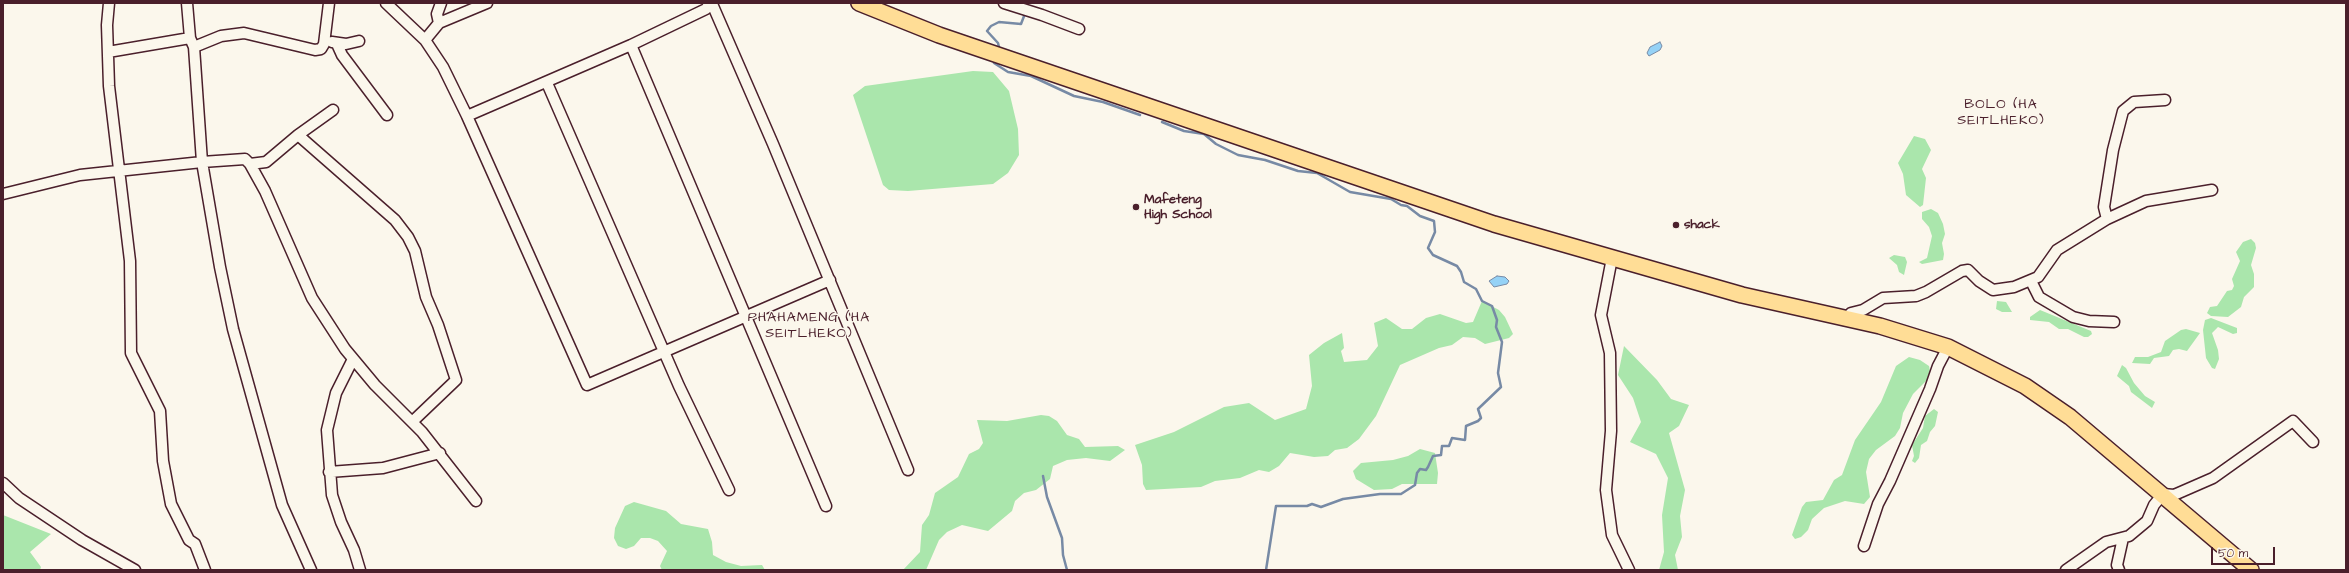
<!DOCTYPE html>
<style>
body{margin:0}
#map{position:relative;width:2349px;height:573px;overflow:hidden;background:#fbf7ec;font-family:"Architects Daughter",sans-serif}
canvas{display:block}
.frame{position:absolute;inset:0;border:4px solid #4a1f2b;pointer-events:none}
.scale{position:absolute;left:2211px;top:547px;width:64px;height:18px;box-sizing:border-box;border:2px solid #4a1f2b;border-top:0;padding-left:5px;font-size:12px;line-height:14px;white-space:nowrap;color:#4a1f2b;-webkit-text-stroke:3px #fbf7ec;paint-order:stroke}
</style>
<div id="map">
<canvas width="2349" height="573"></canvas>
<div class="frame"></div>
<div class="scale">50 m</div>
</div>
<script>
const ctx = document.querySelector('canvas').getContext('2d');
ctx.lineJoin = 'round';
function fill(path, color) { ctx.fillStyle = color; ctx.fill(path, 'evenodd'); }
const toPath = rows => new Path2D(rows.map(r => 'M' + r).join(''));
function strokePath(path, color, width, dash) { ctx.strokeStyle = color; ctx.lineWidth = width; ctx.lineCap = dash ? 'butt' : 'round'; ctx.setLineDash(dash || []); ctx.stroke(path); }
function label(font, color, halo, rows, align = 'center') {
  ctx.font = font + ' "Architects Daughter",sans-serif'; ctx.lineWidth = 3; ctx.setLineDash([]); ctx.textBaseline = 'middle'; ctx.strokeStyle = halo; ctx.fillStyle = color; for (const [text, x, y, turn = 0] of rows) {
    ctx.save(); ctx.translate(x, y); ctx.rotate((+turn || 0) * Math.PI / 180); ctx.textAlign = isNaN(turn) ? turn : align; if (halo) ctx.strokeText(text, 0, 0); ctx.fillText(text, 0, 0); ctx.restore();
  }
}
const green = toPath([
 [973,71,993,72,1009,91,1018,129,1019,155,1008,173,993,184,908,191,889,190,883,185,853,95,865,86],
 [1914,136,1925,139,1931,150,1922,169,1926,178,1923,205,1920,207,1906,195,1903,174,1898,163],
 [1931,209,1938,213,1943,224,1945,234,1942,243,1944,254,1943,260,1922,264,1919,262,1927,258,1932,236,1929,227,1922,219,1922,212],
 [2251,239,2255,243,2256,248,2251,265,2254,274,2254,287,2244,297,2241,307,2228,317,2211,316,2207,313,2210,307,2217,306,2227,291,2232,290,2234,286,2232,279,2240,261,2236,252,2243,242],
 [1894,255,1905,257,1907,262,1904,275,1899,272,1897,265,1889,258],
 [1482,301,1499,310,1505,317,1513,334,1509,338,1485,344,1475,338,1463,337,1452,345,1439,348,1400,365,1376,416,1359,439,1347,448,1335,450,1328,456,1314,457,1290,453,1279,466,1269,472,1259,470,1240,478,1215,481,1201,487,1146,490,1143,484,1142,465,1135,445,1174,432,1224,407,1249,403,1275,420,1306,409,1312,386,1309,355,1324,343,1342,333,1344,348,1341,351,1344,362,1367,360,1378,346,1374,323,1386,318,1402,329,1412,329,1426,318,1440,314,1466,323,1473,322],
 [1997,301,2006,302,2012,312,2002,312,1996,309],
 [2040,310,2091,331,2092,334,2088,337,2084,337,2068,329,2059,329,2049,322,2030,320,2030,317],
 [2211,318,2237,328,2237,333,2233,334,2218,327,2212,333,2218,350,2219,359,2215,369,2212,368,2206,358,2203,330,2205,320],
 [2186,329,2200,333,2187,351,2179,349,2173,350,2169,356,2154,358,2150,364,2132,363,2135,357,2148,357,2161,352,2165,341,2181,330],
 [1624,346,1657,380,1671,399,1689,405,1679,426,1669,433,1685,490,1680,516,1682,537,1675,555,1678,570,1659,570,1664,552,1662,515,1668,478,1656,454,1630,442,1641,422,1633,398,1618,375],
 [1909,357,1920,360,1929,366,1931,376,1913,394,1903,413,1900,428,1895,436,1876,450,1869,459,1866,472,1870,497,1864,504,1845,501,1824,508,1812,519,1808,530,1801,537,1795,539,1792,535,1802,507,1806,502,1823,500,1834,480,1842,475,1855,440,1881,402,1896,366],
 [2122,365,2126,368,2134,383,2145,396,2155,402,2152,408,2131,392,2129,386,2117,376],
 [1934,409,1938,412,1935,426,1930,432,1927,441,1921,445,1919,458,1915,463,1912,461,1914,456,1912,445,1923,428,1925,416],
 [1041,415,1049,416,1057,421,1067,435,1079,439,1085,447,1118,446,1125,450,1110,461,1086,458,1067,460,1053,466,1050,479,1036,490,1024,493,1015,501,1012,511,988,531,962,525,947,532,939,540,926,570,903,570,920,552,922,525,929,515,935,493,958,477,969,454,979,449,983,443,977,420,1007,421],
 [1420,449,1435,453,1438,473,1437,484,1402,484,1392,489,1374,490,1356,479,1353,471,1361,463,1393,460,1408,456],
 [634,502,666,511,681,524,708,529,712,542,713,555,726,562,741,566,762,565,765,570,662,570,660,566,667,551,658,541,650,538,641,538,634,546,626,549,618,546,614,538,615,528,625,506],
 [3,515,51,534,30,552,41,567,40,570,3,570]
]);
const water = toPath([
 [1660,42,1662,46,1660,50,1649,56,1647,53,1650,47,1660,42],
 [1497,276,1505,277,1509,281,1507,284,1494,287,1489,281,1497,276]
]);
const stream = toPath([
 [999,47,998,43,987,31,991,26,999,22,1021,24,1026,11],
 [994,63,1008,72,1031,76,1074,96,1103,102,1140,115],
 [1162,122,1184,131,1204,134,1216,144,1238,155,1265,160,1298,171,1317,173,1350,192,1391,199,1401,205,1407,206,1420,216,1434,221,1435,232,1428,248,1433,255,1457,266,1461,272,1464,282,1476,289,1482,301,1492,306,1497,320,1496,327,1502,342,1498,373,1501,387,1478,409,1481,418,1478,421,1466,426,1465,440,1452,438,1449,446,1442,446,1441,455,1433,456,1428,467,1426,470,1420,469,1417,473,1415,485,1401,494,1380,494,1343,499,1321,507,1312,504,1307,506,1276,506,1266,570],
 [1043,476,1047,497,1062,538,1063,555,1067,570]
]);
const street = toPath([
 [109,3,107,25,109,86,130,261,131,353,160,411,163,461,171,504,189,540,195,544,205,570],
 [386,3,425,40,443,67,467,116,631,45,706,9,710,3],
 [1004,3,1042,15,1079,29],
 [710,4,713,6,773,144,908,470],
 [439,23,437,14,441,3],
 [425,40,439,23,487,3],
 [332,42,346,44,359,41],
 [337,44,342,55,387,115],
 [631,45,826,506],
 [194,47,221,36,244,33,315,50,321,49,324,44,329,3],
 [108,52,190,38],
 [547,83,679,386,729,490],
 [467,116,587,385,830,280],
 [298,135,333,110],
 [250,164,266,162,298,135,395,220,408,237,415,251,426,297,438,325,456,380,412,422],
 [3,194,80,175,202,162,194,47,190,38,187,3],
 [2107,219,2146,201,2212,190],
 [1612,258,1601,315,1610,353,1611,431,1606,490,1612,535,1629,570],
 [2031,281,2039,297,2073,317,2089,321,2114,322],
 [1845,320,1851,313,1863,310,1883,298,1916,296,1926,292,1962,271,1968,270,1979,281,1993,290,2014,287,2038,277,2057,250,2107,219,2104,207,2113,150,2123,111,2134,102,2165,100],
 [353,359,336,393,327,430,332,495,341,522,354,550,360,570],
 [329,472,383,468,440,453],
 [3,483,19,498,82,540,135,570],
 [1864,546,1878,504,1890,481,1930,389,1938,366,1948,347],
 [311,570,282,505,233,329,220,267,202,162,245,159,250,164,265,191,312,298,345,349,375,385,422,432,476,501],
 [2066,570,2106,542,2129,536,2147,521,2154,505,2163,494,2174,495,2213,478,2293,421,2313,442],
 [2119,570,2117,565,2123,538]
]);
const primary = toPath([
 [859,3,939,35,1494,224,1742,295,1880,326,1948,347,2025,386,2070,417,2251,570]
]);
const markers = [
 [1136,207,4,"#4a1f2b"],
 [1676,225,4,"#4a1f2b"]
];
const poiNames = [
 ["Mafeteng",1144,200],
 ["High School",1144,215],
 ["shack",1684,225]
];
const neighbourhoodNames = [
 ["BOLO (HA",2001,105],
 ["SEITLHEKO)",2001,121],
 ["PHAHAMENG (HA",809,318],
 ["SEITLHEKO)",809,334]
];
fill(green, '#aae6ac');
fill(water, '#95d2f6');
strokePath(water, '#778aa5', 1);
strokePath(stream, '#778aa5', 2.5);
strokePath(street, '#4a1f2b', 13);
strokePath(primary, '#4a1f2b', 18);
strokePath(street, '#fbf7ec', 10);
strokePath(primary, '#ffdd96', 15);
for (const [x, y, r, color] of markers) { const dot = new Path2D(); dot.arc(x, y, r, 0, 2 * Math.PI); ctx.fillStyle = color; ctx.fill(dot); strokePath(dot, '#fbf7ec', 1.5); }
label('bold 13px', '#4a1f2b', '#fbf7ec', poiNames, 'left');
ctx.letterSpacing = '1px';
label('14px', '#4a1f2b', '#fbf7ec', neighbourhoodNames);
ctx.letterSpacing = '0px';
</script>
